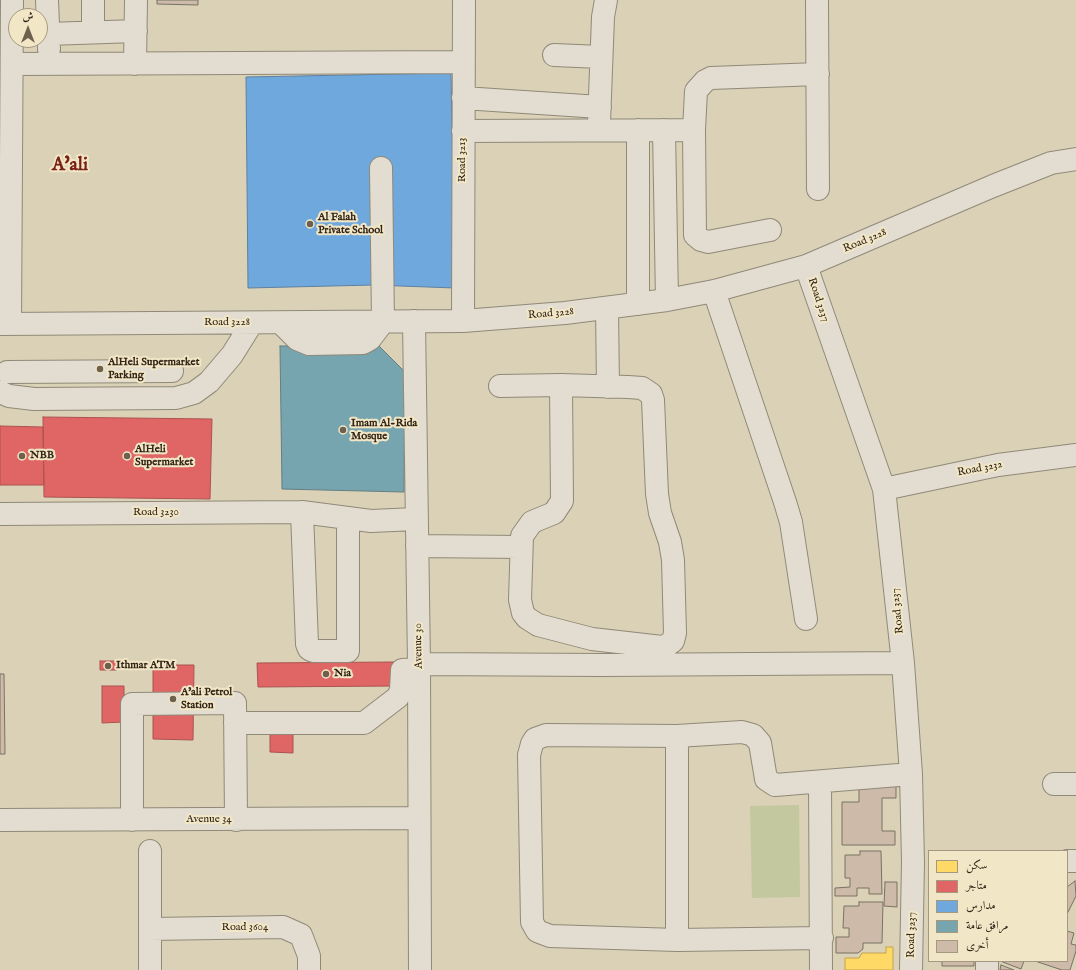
<!DOCTYPE html>
<meta charset="utf-8">
<style>
body{margin:0}
#map{position:relative;width:1076px;height:970px;overflow:hidden;background:#dad1b6;font-family:"IM FELL English",Amiri,serif}
canvas{display:block}
.legend{position:absolute;left:928px;top:850px;width:140px;height:112px;box-sizing:border-box;background:#f1e6c6;border:1px solid #a59880;margin:0;padding:5px 7px;list-style:none;font-size:12px;color:#322416}
.legend li{display:flex;align-items:center;gap:8px;height:20px}
.legend b{width:20px;border:1px solid #a59880}
.north{position:absolute;left:8px;top:8px;width:40px;height:40px;box-sizing:border-box;background:#f1e6c6;border:1px solid #a59880;border-radius:50%;rotate:0deg;font-size:11px;font-weight:700;line-height:16px;text-align:center;color:#322416}
.north::after{content:'';display:block;margin:auto;width:14px;height:18px;background:#6d614e;clip-path:polygon(50% 0,100% 100%,50% 72%,0 100%)}
</style>
<div id="map">
<canvas width="1076" height="970"></canvas>
<ul class="legend">
<li><b style="height:11px;background:#ffd966"></b>سكن</li>
<li><b style="height:11px;background:#e06666"></b>متاجر</li>
<li><b style="height:11px;background:#6fa8dc"></b>مدارس</li>
<li><b style="height:11px;background:#76a5af"></b>مرافق عامة</li>
<li><b style="height:11px;background:#cdbaa9"></b>أخرى</li>
</ul>
<div class="north">ش</div>
</div>
<script>
const ctx = document.querySelector('canvas').getContext('2d');
ctx.lineJoin = 'round';
function fill(path, color) { ctx.fillStyle = color; ctx.fill(path, 'evenodd'); }
const toPath = rows => new Path2D(rows.map(r => 'M' + r).join(''));
function strokePath(path, color, width, dash) { ctx.strokeStyle = color; ctx.lineWidth = width; ctx.lineCap = dash ? 'butt' : 'round'; ctx.setLineDash(dash || []); ctx.stroke(path); }
function label(font, color, halo, rows, align = 'center') {
  ctx.font = font + ' "IM FELL English",serif'; ctx.lineWidth = 4; ctx.setLineDash([]); ctx.textBaseline = 'middle'; ctx.strokeStyle = halo; ctx.fillStyle = color; for (const [text, x, y, turn = 0] of rows) {
    ctx.save(); ctx.translate(x, y); ctx.rotate((+turn || 0) * Math.PI / 180); ctx.textAlign = isNaN(turn) ? turn : align; if (halo) ctx.strokeText(text, 0, 0); ctx.fillText(text, 0, 0); ctx.restore();
  }
}
const green = toPath([
 [799,805,800,897,752,898,750,806]
]);
const homes = toPath([
 [886,947,893,947,893,970,845,970,845,958,859,958,862,953,886,953,886,947]
]);
const shops = toPath([
 [43,417,212,419,210,499,44,497,43,417],
 [0,426,43,427,44,485,0,485,0,426],
 [100,661,117,661,117,670,100,670,100,661],
 [395,662,395,686,258,687,257,663,395,662],
 [153,665,194,665,193,740,153,739,153,665],
 [102,686,124,686,124,722,102,723,102,686],
 [270,730,293,731,293,753,270,752,270,730]
]);
const schools = toPath([
 [451,73,455,288,373,285,248,288,246,77,451,73]
]);
const public = toPath([
 [280,346,379,346,405,372,404,492,282,489,280,346]
]);
const building = toPath([
 [157,0,198,0,198,5,157,4,157,0],
 [0,674,4,674,5,754,0,754,0,674],
 [866,786,896,786,896,798,882,798,882,831,895,831,895,845,842,845,842,802,859,802,859,789,866,789,866,786],
 [860,851,881,851,882,894,869,894,869,888,857,888,857,896,835,896,835,888,850,887,850,878,845,878,845,855,860,855,860,851],
 [1075,881,1076,896,1067,914,1067,887,1075,881],
 [885,882,897,882,897,907,884,906,885,882],
 [859,902,883,902,882,943,863,943,863,949,858,953,836,953,836,937,849,937,849,928,843,928,844,906,859,906,859,902],
 [1067,931,1074,933,1071,944,1076,945,1076,951,1070,970,1062,970,1035,961,1067,961,1067,931],
 [942,961,974,961,974,966,942,966,942,961],
 [1000,961,1024,961,1021,969,1000,961],
 [1001,965,1014,970,1000,970,1001,965]
]);
const minor = toPath([
 [47,0,49,49],
 [93,0,93,32],
 [817,0,818,189],
 [48,34,136,31],
 [554,55,601,57],
 [12,64,463,62],
 [135,64,136,0],
 [463,98,600,107],
 [599,122,603,17,606,0],
 [664,130,667,300],
 [463,131,694,130],
 [770,230,708,242,701,240,695,235,694,130,696,91,705,81,711,78,818,74],
 [806,266,884,489,903,663,911,774,913,862,911,970],
 [714,291,785,502,791,522,806,619],
 [638,304,638,130],
 [607,308,608,387],
 [414,321,419,664,420,970],
 [463,321,464,0],
 [281,323,297,339,309,344,363,343,370,339,383,322,381,168],
 [0,324,463,321,565,313,667,300,714,291,806,266,993,186,1051,163,1076,159],
 [10,324,12,0],
 [7,372,172,371],
 [500,386,561,385,628,387,642,388,651,394,653,400,657,494,660,513,670,542,673,560,675,633,673,641,666,646,662,647,592,639,538,625,527,618,523,613,520,600,522,536,532,522,554,513,562,501,561,385],
 [0,392,9,396,34,399,176,398,194,393,209,382,232,355,252,323],
 [884,489,998,465,1076,455],
 [302,512,307,644,309,649,313,651,348,651,348,519],
 [0,514,302,512,371,521,416,519],
 [417,546,521,547],
 [419,664,603,665,903,663],
 [235,723,364,723,398,697,401,690,402,670,419,669],
 [677,736,677,940],
 [820,782,821,970],
 [1054,784,1076,784],
 [0,820,419,818],
 [132,820,132,704,235,703,236,820],
 [150,851,150,970],
 [1067,861,1076,861],
 [150,929,283,927,301,935,309,956,309,970],
 [822,938,677,940,550,936,537,931,532,922,529,755,532,744,535,739,546,735,677,736,742,732,753,735,760,743,766,779,775,785,911,774],
 [987,961,987,970]
]);
const markers = [
 [310,224,4,"#6d614e"],
 [100,369,4,"#6d614e"],
 [343,430,4,"#6d614e"],
 [22,456,4,"#6d614e"],
 [127,456,4,"#6d614e"],
 [108,666,4,"#6d614e"],
 [326,674,4,"#6d614e"],
 [173,699,4,"#6d614e"]
];
const streetNames = [
 ["Road 3213",463,160,-90],
 ["Road 3228",865,241,-23],
 ["Road 3237",818,300,71],
 ["Road 3228",551,314,-5],
 ["Road 3228",227,323],
 ["Road 3232",980,469,-11],
 ["Road 3230",156,513],
 ["Road 3237",898,611,-96],
 ["Avenue 30",419,646,-91],
 ["Avenue 34",209,820],
 ["Road 3604",245,928],
 ["Road 3237",912,935,-89]
];
const poiNames = [
 ["Al Falah",318,218],
 ["Private School",318,231],
 ["AlHeli Supermarket",108,363],
 ["Parking",108,376],
 ["Imam Al-Rida",351,424],
 ["Mosque",351,437],
 ["AlHeli",135,450],
 ["Supermarket",135,463],
 ["NBB",30,456],
 ["Ithmar ATM",116,666],
 ["Nia",334,674],
 ["A'ali Petrol",181,693],
 ["Station",181,706]
];
const townNames = [
 ["A'ali",70,166]
];
fill(green, '#c3c89f');
fill(homes, '#ffd966');
strokePath(homes, '#c2a34e', 1);
fill(shops, '#e06666');
strokePath(shops, '#ac524e', 1);
fill(schools, '#6fa8dc');
strokePath(schools, '#5d80a1', 1);
fill(public, '#76a5af');
strokePath(public, '#627e81', 1);
fill(building, '#cdbaa9');
strokePath(building, '#797263', 1);
strokePath(minor, '#908978', 24);
strokePath(minor, '#e2ddd0', 22);
for (const [x, y, r, color] of markers) { const dot = new Path2D(); dot.arc(x, y, r, 0, 2 * Math.PI); ctx.fillStyle = color; ctx.fill(dot); strokePath(dot, '#f1e6c6', 1.5); }
label('11px', '#322416', '#f1e6c6', streetNames);
label('bold 11px', '#322416', '#f1e6c6', poiNames, 'left');
label('bold 19px', '#7a1f14', '#f1e6c6', townNames);
</script>
